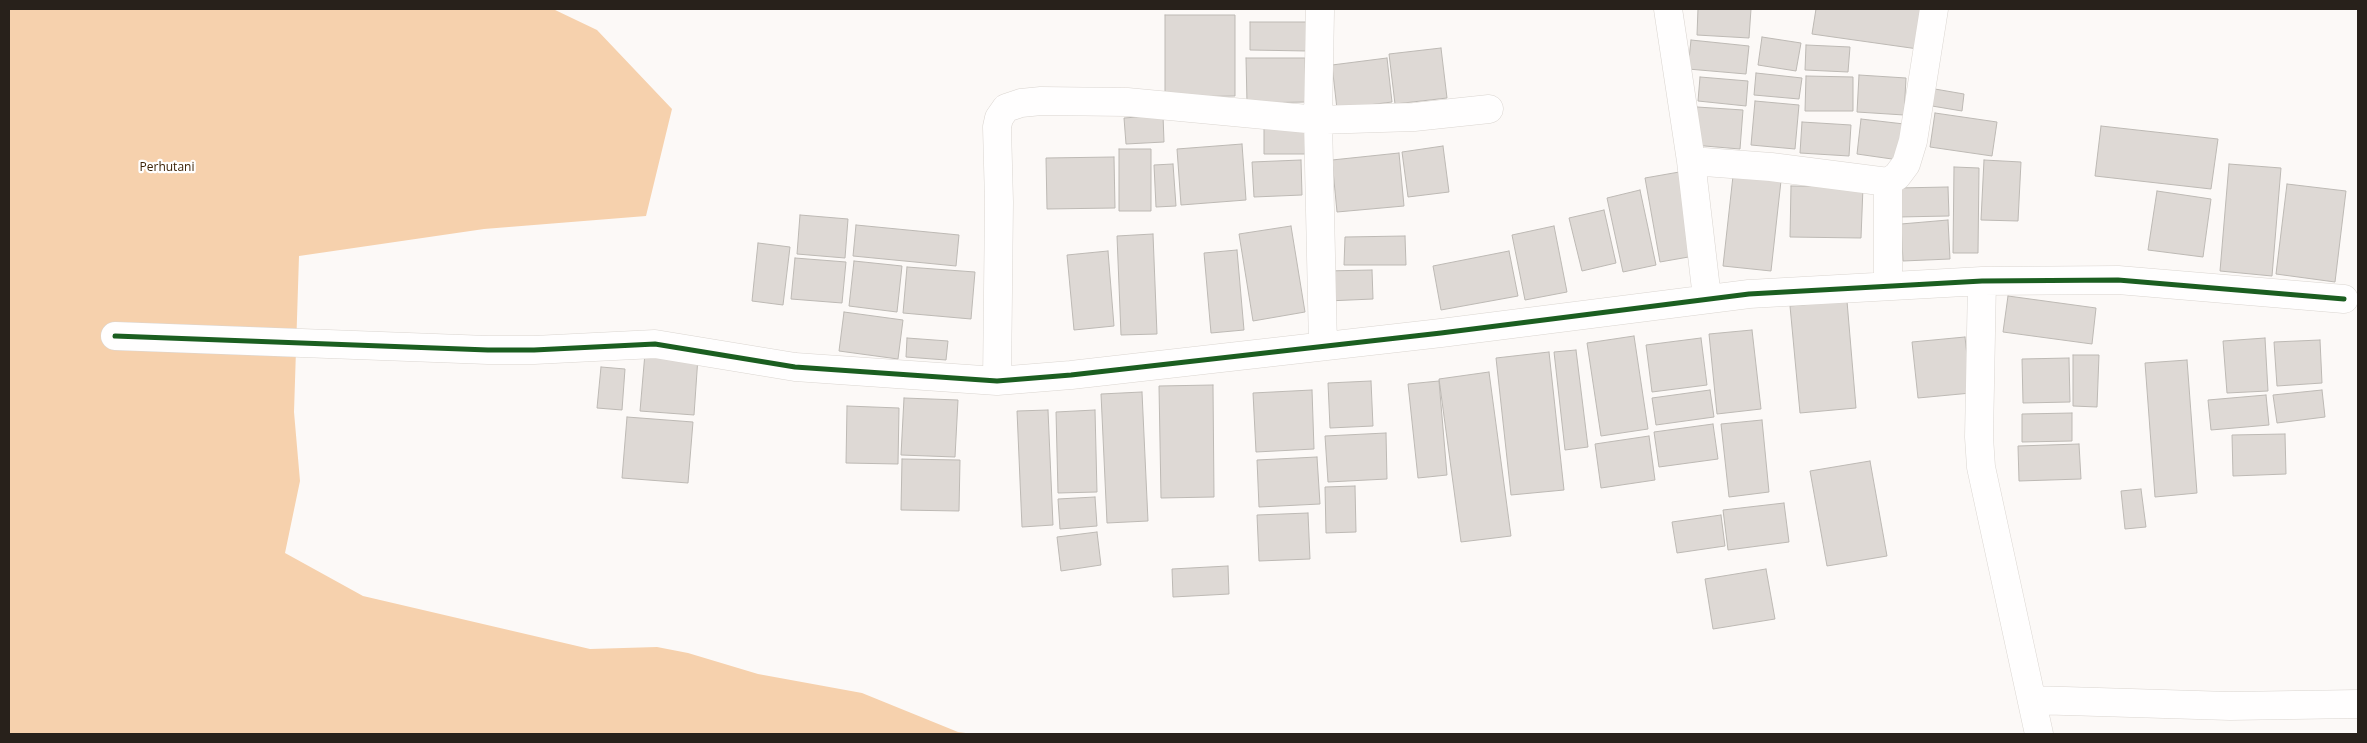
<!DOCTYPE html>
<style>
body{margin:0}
#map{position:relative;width:2367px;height:743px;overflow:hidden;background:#fcf9f7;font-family:"Open Sans",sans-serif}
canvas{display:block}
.frame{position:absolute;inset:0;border:10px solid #28211b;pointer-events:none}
</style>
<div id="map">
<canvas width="2367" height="743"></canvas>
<div class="frame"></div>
</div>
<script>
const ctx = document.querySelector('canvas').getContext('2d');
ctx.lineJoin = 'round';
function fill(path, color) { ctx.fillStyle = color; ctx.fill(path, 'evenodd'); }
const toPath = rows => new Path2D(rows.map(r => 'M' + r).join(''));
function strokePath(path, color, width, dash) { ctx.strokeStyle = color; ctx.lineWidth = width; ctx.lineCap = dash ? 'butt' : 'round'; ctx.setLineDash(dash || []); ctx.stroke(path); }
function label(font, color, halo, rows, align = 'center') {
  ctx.font = font + ' "Open Sans",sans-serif'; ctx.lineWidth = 4.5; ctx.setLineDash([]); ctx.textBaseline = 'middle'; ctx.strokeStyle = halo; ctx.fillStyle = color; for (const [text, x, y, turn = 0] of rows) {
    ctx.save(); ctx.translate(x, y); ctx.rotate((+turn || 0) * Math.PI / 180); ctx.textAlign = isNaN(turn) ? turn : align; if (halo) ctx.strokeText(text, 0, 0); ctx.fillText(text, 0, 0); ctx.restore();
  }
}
const forest = toPath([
 [9,9,553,9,597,30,672,109,646,216,484,229,299,256,294,412,300,481,285,553,363,596,590,649,657,647,688,653,758,674,862,693,958,732,973,734,9,734]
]);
const building = toPath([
 [1698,9,1751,9,1749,38,1697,35,1698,9],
 [1816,9,1924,9,1918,49,1812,34,1816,9],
 [1165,15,1235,15,1235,96,1165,97,1165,15],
 [1250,22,1307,22,1307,51,1250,50,1250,22],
 [1762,37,1801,43,1796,71,1758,65,1762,37],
 [1691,40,1749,46,1746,74,1688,69,1691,40],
 [1806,45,1850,47,1848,72,1805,70,1806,45],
 [1441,48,1447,98,1395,104,1389,54,1441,48],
 [1246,58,1305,58,1306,102,1247,103,1246,58],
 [1387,58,1392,102,1337,109,1332,65,1387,58],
 [1756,73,1802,78,1799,99,1754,95,1756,73],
 [1859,75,1906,78,1904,115,1857,112,1859,75],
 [1806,76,1853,77,1853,111,1805,111,1806,76],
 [1700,77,1748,81,1746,106,1698,101,1700,77],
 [1929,88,1964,94,1962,111,1926,105,1929,88],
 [1755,101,1799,105,1795,149,1751,145,1755,101],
 [1697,107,1743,110,1740,149,1693,145,1697,107],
 [1935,113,1997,122,1992,156,1930,147,1935,113],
 [1163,115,1164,142,1126,144,1124,118,1163,115],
 [1861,119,1904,124,1899,160,1857,154,1861,119],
 [1802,122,1851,125,1849,156,1800,153,1802,122],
 [1264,125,1305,125,1305,154,1264,154,1264,125],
 [2101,126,2218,139,2211,189,2095,176,2101,126],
 [1242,144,1246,200,1181,205,1177,149,1242,144],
 [1443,146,1449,192,1408,197,1402,152,1443,146],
 [1119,149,1151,149,1151,211,1119,211,1119,149],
 [1399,153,1404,206,1337,212,1332,160,1399,153],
 [1114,157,1115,208,1047,209,1046,158,1114,157],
 [1301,160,1302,195,1254,197,1252,162,1301,160],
 [1984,160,2021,162,2018,221,1981,220,1984,160],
 [1173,164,1176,206,1156,207,1154,165,1173,164],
 [2229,164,2281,168,2272,276,2220,271,2229,164],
 [1954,167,1979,168,1978,253,1953,253,1954,167],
 [1685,171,1700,255,1660,262,1645,178,1685,171],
 [1733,176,1781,181,1771,271,1723,266,1733,176],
 [2287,184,2346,191,2335,282,2276,274,2287,184],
 [1791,186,1863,187,1861,238,1790,237,1791,186],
 [1948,187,1949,216,1898,217,1897,188,1948,187],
 [1640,190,1656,265,1623,272,1607,198,1640,190],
 [2157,191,2211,199,2203,257,2148,250,2157,191],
 [1604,210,1616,263,1582,271,1569,218,1604,210],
 [800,215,848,219,845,258,797,254,800,215],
 [1948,220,1950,259,1903,261,1901,224,1948,220],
 [856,225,959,235,956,266,853,256,856,225],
 [1291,226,1305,312,1253,321,1239,234,1291,226],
 [1554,226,1567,292,1525,300,1512,235,1554,226],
 [1153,234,1157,334,1121,335,1117,236,1153,234],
 [1405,236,1406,265,1344,265,1345,237,1405,236],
 [758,243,790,247,783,305,752,301,758,243],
 [1237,250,1244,330,1211,333,1204,253,1237,250],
 [1108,251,1114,326,1074,330,1067,255,1108,251],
 [1509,251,1518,296,1441,310,1433,266,1509,251],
 [795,258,846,262,842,303,791,299,795,258],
 [854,261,902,266,897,312,849,306,854,261],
 [907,267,975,272,971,319,903,313,907,267],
 [1372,270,1373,299,1327,301,1325,271,1372,270],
 [2008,296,2096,308,2092,344,2003,332,2008,296],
 [1847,301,1856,408,1800,413,1790,306,1847,301],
 [844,312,903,320,898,359,839,351,844,312],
 [1752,330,1761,409,1717,414,1709,334,1752,330],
 [1634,336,1648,429,1601,436,1587,343,1634,336],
 [1965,337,1971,393,1918,398,1912,342,1965,337],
 [907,338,948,341,946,360,906,357,907,338],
 [1701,338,1707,385,1652,392,1646,345,1701,338],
 [2265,338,2268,391,2227,393,2223,341,2265,338],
 [2320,340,2322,383,2277,386,2274,342,2320,340],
 [1576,350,1588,447,1565,450,1554,352,1576,350],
 [1549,352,1564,490,1511,495,1496,358,1549,352],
 [645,353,698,357,694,415,640,411,645,353],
 [2073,355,2099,355,2097,407,2073,406,2073,355],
 [2069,358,2070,402,2023,403,2022,359,2069,358],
 [2187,360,2197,493,2155,497,2145,363,2187,360],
 [601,367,625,369,622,410,597,408,601,367],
 [1489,372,1511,536,1461,542,1439,379,1489,372],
 [1371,381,1373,426,1330,428,1328,383,1371,381],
 [1439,381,1447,475,1418,478,1408,384,1439,381],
 [1213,385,1214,497,1161,498,1159,386,1213,385],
 [1312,390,1314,449,1256,452,1253,393,1312,390],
 [1710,390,1714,417,1656,425,1652,398,1710,390],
 [2322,390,2325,417,2277,423,2273,395,2322,390],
 [1142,392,1148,521,1107,523,1101,394,1142,392],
 [2266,395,2269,425,2211,430,2208,400,2266,395],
 [904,398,958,400,955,457,901,455,904,398],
 [847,406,899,408,898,464,846,463,847,406],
 [1048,410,1053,525,1022,527,1017,411,1048,410],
 [1095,410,1097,492,1058,493,1056,412,1095,410],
 [2072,413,2072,441,2022,442,2022,414,2072,413],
 [627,417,693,422,688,483,622,478,627,417],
 [1762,420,1769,492,1729,497,1721,424,1762,420],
 [1713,424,1718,459,1659,467,1654,432,1713,424],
 [1386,433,1387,479,1328,482,1325,436,1386,433],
 [2285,434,2286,474,2233,476,2232,435,2285,434],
 [1649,436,1655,480,1601,488,1595,444,1649,436],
 [2079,444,2081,479,2019,481,2018,446,2079,444],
 [1317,457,1320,504,1259,507,1257,460,1317,457],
 [902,459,960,460,959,511,901,510,902,459],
 [1870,461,1887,556,1827,566,1810,471,1870,461],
 [1355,486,1356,532,1326,533,1325,487,1355,486],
 [2141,489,2146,527,2125,529,2121,491,2141,489],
 [1095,497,1097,526,1060,529,1058,499,1095,497],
 [1784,503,1789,542,1728,550,1723,510,1784,503],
 [1308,513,1310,559,1259,561,1257,515,1308,513],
 [1721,515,1725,546,1677,553,1672,522,1721,515],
 [1097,532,1101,565,1061,571,1057,537,1097,532],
 [1228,566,1229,594,1173,597,1172,569,1228,566],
 [1766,569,1775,619,1713,629,1705,579,1766,569]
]);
const minor = toPath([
 [1668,9,1691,161,1707,298],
 [1320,11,1318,120,1323,346],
 [1691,161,1771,167,1888,182],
 [1982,281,1979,437,1981,467,2039,734],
 [1888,286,1888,182,1897,176,1906,164,1913,141,1934,9],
 [115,336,488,350,534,350,655,344,795,367,997,381,1071,375,1441,333,1749,294,1982,281,2118,280,2344,299],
 [997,381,999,202,997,127,999,118,1006,108,1021,103,1041,101,1127,102,1318,120,1414,117,1489,109],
 [2032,700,2230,706,2358,704]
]);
const cycleway = toPath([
 [115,336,488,350,534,350,655,344,795,367,997,381,1071,375,1441,333,1749,294,1982,281,2118,280,2344,299]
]);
const parkNames = [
 ["Perhutani",167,168]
];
fill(forest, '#f6d1ad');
fill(building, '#ded9d5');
strokePath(building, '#bdb9b4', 1);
strokePath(minor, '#dad5d0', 29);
strokePath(minor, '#fffefe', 28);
strokePath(cycleway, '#1b5e20', 5);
label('12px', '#3c2206', '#fff', parkNames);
</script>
